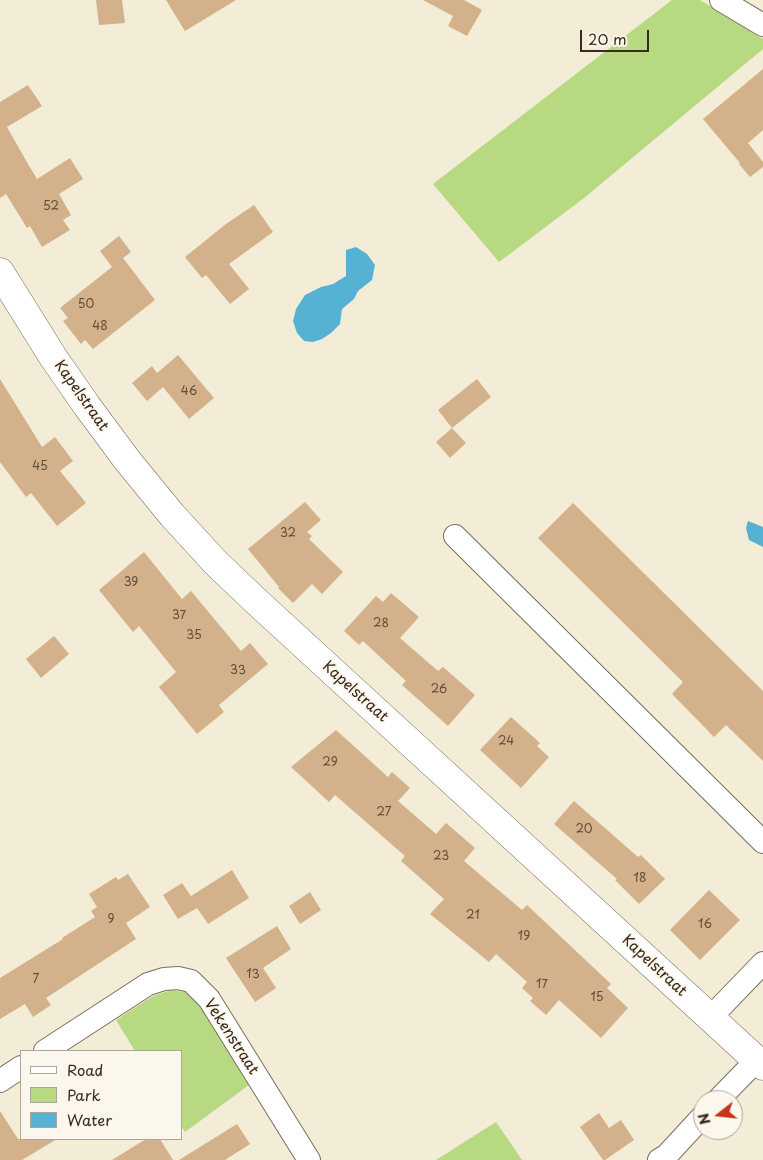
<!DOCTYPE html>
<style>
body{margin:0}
#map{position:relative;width:763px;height:1160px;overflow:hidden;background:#f3ecd6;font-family:"Playpen Sans",sans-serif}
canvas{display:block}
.legend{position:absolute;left:20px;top:1050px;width:162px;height:90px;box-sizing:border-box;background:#fbf7ec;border:1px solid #aea59a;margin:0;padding:6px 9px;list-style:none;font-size:15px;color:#3b2a1e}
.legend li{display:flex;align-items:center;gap:10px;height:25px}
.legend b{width:25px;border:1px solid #aea59a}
.north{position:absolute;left:693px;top:1090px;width:50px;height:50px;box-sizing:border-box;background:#fbf7ec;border:1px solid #aea59a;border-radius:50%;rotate:254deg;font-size:14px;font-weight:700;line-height:20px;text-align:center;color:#3b2a1e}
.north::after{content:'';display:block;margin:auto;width:18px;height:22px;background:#c8321e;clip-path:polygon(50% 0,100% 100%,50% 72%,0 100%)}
.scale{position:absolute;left:580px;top:30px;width:69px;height:22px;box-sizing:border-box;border:2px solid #3b2a1e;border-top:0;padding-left:6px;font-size:15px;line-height:18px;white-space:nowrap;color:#3b2a1e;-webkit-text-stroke:4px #fbf7ec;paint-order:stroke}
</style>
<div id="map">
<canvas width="763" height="1160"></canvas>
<ul class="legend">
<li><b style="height:6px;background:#fff"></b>Road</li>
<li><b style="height:14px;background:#b6d981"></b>Park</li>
<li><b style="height:14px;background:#55b2d3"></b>Water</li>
</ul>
<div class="north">N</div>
<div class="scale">20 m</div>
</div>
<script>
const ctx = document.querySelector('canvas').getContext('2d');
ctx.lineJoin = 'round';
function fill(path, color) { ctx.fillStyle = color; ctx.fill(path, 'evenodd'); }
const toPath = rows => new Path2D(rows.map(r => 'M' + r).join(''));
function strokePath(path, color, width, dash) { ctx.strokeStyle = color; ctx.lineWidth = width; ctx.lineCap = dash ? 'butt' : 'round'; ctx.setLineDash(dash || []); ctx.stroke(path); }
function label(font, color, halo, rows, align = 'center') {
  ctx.font = font + ' "Playpen Sans",sans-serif'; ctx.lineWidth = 4; ctx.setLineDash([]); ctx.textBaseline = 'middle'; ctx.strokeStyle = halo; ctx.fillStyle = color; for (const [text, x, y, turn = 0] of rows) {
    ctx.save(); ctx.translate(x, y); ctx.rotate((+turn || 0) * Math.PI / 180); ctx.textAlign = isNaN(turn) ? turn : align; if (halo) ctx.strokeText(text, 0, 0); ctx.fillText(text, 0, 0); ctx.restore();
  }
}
const green = toPath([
 [672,0,700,0,763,39,763,49,584,198,499,262,433,184],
 [171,990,185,992,193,997,201,1004,249,1085,185,1132,181,1126,181,1051,135,1051,116,1020,153,996],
 [496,1122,522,1160,436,1160]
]);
const water = toPath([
 [356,247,367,254,375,265,372,280,358,291,354,299,342,309,340,324,331,333,322,339,313,342,304,341,297,333,293,321,296,309,305,295,321,287,333,284,346,276,346,250],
 [748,521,763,527,763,547,749,540,746,528]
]);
const building = toPath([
 [96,0,122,0,125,23,99,25],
 [166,0,236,0,185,31],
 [423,0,464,0,482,10,467,36,448,26,453,16],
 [763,69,763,130,748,143,763,162,763,167,750,177,739,164,740,163,703,119],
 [28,85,42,106,7,127,3,120,28,164,37,179,70,158,83,179,59,194,71,215,63,220,70,230,42,247,30,226,27,228,6,194,0,198,0,102],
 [254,205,273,232,229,264,249,289,230,304,206,275,202,278,185,257,226,224],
 [119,236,131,252,123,258,155,300,93,349,85,340,81,344,63,321,68,318,60,308,112,267,100,251],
 [178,355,214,398,189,419,163,387,147,401,132,383,152,366,157,373],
 [0,379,42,447,55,437,73,461,60,471,86,503,57,526,31,493,26,497,0,462],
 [477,379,491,397,452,428,438,410],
 [452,428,466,443,450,458,436,442],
 [305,502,321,520,307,532,312,536,309,539,343,572,322,594,312,584,293,603,278,588,279,587,248,549],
 [573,503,763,691,763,761,726,725,714,737,672,694,683,682,538,538],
 [144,552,182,599,191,591,241,651,250,643,268,664,219,705,224,712,197,734,159,687,176,672,139,626,133,632,99,590],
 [391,593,419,617,400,638,438,671,443,667,475,695,448,726,402,685,406,681,363,641,359,645,344,631,376,596,383,602],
 [54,636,69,654,41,678,26,659],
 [511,717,540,743,537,746,549,757,521,788,480,750],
 [336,730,388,777,392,772,410,788,398,801,436,834,446,823,475,848,464,861,522,910,527,905,611,984,607,988,628,1008,601,1038,559,1000,546,1015,530,1001,533,998,522,988,527,982,496,954,489,962,430,914,444,899,401,861,405,856,335,795,329,802,291,767],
 [574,801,638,857,641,855,665,879,639,904,615,880,617,879,554,824],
 [232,870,249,898,208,924,197,908,178,919,163,895,182,883,191,896],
 [128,874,150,907,126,923,136,939,46,998,51,1005,33,1017,25,1004,0,1019,0,978,63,939,62,938,95,917,91,911,97,907,89,894,116,877,118,880],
 [709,890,740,920,700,960,670,930],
 [310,892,321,910,300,924,289,906],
 [277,926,291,949,263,968,276,988,255,1002,226,958],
 [0,1111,18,1139,57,1139,22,1160,0,1160],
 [599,1113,609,1128,621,1120,634,1140,605,1160,603,1160,580,1127],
 [237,1124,250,1144,225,1160,179,1160],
 [146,1139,160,1139,173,1160,112,1160]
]);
const street = toPath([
 [721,0,763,25],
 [455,536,763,842],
 [710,1018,763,963],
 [45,1051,148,984,164,979,178,978,191,981,209,999,309,1160],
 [0,1081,21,1067],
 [718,1100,757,1060],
 [659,1160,667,1155,703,1116]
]);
const secondary = toPath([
 [0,272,53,357,87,406,127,460,172,515,216,563,257,602,763,1066]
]);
const numberNames = [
 ["52",51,207],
 ["50",86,305],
 ["48",100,327],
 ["46",189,392],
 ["45",40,467],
 ["32",288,534],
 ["39",131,583],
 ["37",179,616],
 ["28",381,624],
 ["35",194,636],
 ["33",238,671],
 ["26",439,690],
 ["24",506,742],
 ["29",330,763],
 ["27",384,813],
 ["20",584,830],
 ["23",441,857],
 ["18",640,879],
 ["21",473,916],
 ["9",111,920],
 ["16",705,925],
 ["19",524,937],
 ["13",253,975],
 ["7",36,980],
 ["17",542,985],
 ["15",597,998]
];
const streetNames = [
 ["Kapelstraat",81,396,55],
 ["Kapelstraat",355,692,42],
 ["Kapelstraat",654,966,43],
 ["Vekenstraat",231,1037,57]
];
fill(green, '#b6d981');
fill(water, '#55b2d3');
fill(building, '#d2b18b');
strokePath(street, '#7b6e5e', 24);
strokePath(secondary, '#7b6e5e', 29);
strokePath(street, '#fff', 22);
strokePath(secondary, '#fff', 28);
label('12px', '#614c39', null, numberNames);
label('15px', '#3b2a1e', '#fbf7ec', streetNames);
</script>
